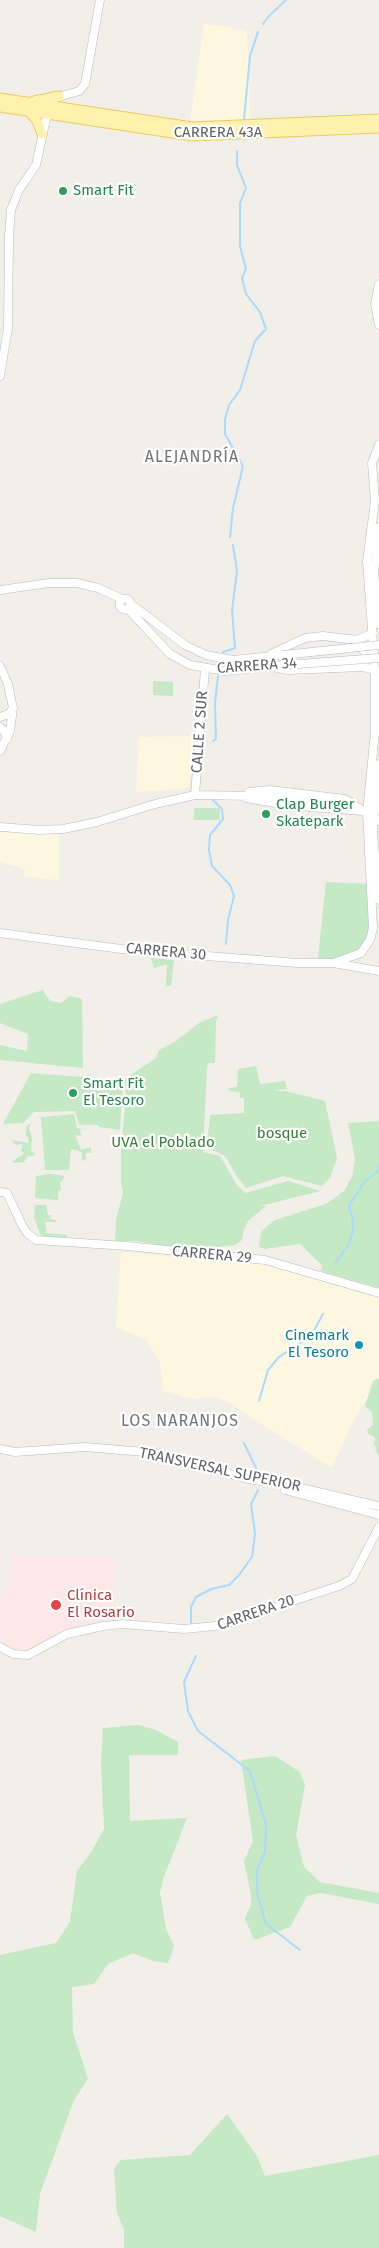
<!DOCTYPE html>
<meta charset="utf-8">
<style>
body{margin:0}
canvas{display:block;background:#f1efe8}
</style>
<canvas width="379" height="2248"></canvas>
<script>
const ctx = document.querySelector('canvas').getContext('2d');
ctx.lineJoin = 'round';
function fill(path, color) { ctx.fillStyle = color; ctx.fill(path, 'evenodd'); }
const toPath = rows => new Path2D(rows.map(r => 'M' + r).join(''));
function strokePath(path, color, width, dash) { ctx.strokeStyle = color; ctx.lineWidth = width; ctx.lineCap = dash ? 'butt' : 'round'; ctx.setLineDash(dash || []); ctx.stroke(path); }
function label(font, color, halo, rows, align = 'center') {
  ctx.font = font + ' "Fira Sans",sans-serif'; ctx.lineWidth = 4.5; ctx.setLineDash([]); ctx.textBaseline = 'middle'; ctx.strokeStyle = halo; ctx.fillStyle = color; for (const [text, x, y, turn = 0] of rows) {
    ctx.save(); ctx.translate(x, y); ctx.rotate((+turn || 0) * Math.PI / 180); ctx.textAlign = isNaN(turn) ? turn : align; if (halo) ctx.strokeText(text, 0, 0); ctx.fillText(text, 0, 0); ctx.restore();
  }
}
const commercial = toPath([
 [204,24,223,26,247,32,250,119,190,121],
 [195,736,189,787,182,789,136,792,139,737],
 [0,829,59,835,59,880,24,877,25,869,0,862],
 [121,1252,260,1263,352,1290,379,1293,379,1386,373,1389,353,1421,332,1468,247,1415,232,1403,210,1396,192,1399,163,1391,160,1362,147,1340,116,1327]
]);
const medical = toPath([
 [12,1554,114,1558,112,1614,69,1630,28,1650,7,1647,0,1636,0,1596,5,1594]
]);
const green = toPath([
 [153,681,173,682,173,696,153,695],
 [194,808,220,808,220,820,194,820],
 [326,882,371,884,373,928,361,953,341,960,318,958],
 [151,958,174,960,171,986,166,986,167,964,154,968],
 [43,990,50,1001,61,1003,70,996,82,999,83,1068,0,1060,0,1045,27,1051,28,1034,0,1023,0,1004],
 [218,1015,216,1022,215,1063,208,1063,207,1069,203,1152,220,1156,237,1185,245,1193,288,1181,321,1191,260,1206,266,1206,248,1221,243,1232,242,1240,235,1245,202,1249,158,1245,137,1241,115,1241,116,1221,123,1192,121,1183,121,1152,126,1094,125,1079,156,1058,159,1050,176,1041,199,1023],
 [256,1066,260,1084,285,1081,287,1089,272,1091,286,1091,325,1101,337,1158,330,1178,322,1186,283,1176,246,1188,236,1175,225,1156,207,1147,210,1115,244,1113,244,1098,240,1098,240,1092,229,1091,229,1088,237,1087,238,1069],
 [31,1073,123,1080,120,1130,99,1127,98,1125,79,1125,75,1111,34,1112,23,1123,3,1124],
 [74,1114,77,1128,93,1130,80,1129,81,1136,75,1135,81,1150,91,1147,91,1153,86,1153,85,1160,82,1161,82,1152,71,1149,69,1170,45,1170,41,1118,34,1118],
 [379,1121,379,1288,321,1271,322,1265,300,1244,265,1249,259,1247,261,1232,267,1226,275,1220,326,1204,344,1191,352,1177,355,1159,348,1123],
 [31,1123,29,1128,32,1137,31,1151,35,1154,34,1156,28,1156,24,1162,13,1163,13,1161,24,1154,21,1150,23,1144,16,1145,11,1140,29,1143,28,1137,26,1136,26,1127],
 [50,1174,64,1176,62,1182,60,1181,61,1190,58,1191,58,1200,35,1198,36,1176],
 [35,1205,46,1205,48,1215,51,1215,50,1219,56,1220,56,1222,45,1222,47,1233,67,1235,65,1239,42,1238,34,1218],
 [379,1378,379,1456,375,1450,377,1447,374,1445,375,1437,368,1434,367,1430,373,1425,372,1412,365,1406,373,1381],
 [139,1725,156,1730,178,1742,178,1755,129,1755,130,1821,187,1818,163,1879,160,1893,166,1929,174,1946,168,1963,153,1961,133,1953,108,1964,94,1984,72,1987,73,2032,88,2079,74,2100,40,2194,36,2232,0,2216,0,1955,56,1943,70,1922,77,1871,92,1851,104,1829,101,1762,103,1728],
 [275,1756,300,1772,305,1785,296,1835,304,1867,320,1882,379,1893,379,1904,321,1893,307,1896,290,1927,254,1940,245,1919,251,1904,251,1895,244,1861,253,1841,241,1760],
 [227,2114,257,2156,265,2176,379,2155,379,2248,124,2248,124,2230,117,2213,114,2169,121,2160,190,2155]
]);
const stream = toPath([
 [263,24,269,16,286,0],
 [244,119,250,56,258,32],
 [230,537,233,508,243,466,225,434,225,419,229,405,240,390,255,341,266,329,260,312,246,294,242,278,246,269,240,246,240,203,246,188,237,165,237,151],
 [223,652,235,648,232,610,237,571,233,545],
 [213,741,216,739,215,703,218,676],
 [213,797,213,800,222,809,223,819,210,835,209,850,212,866,230,885,234,896,228,920,226,944],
 [335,1264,349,1244,353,1232,352,1216,349,1206,364,1182,376,1173,379,1165],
 [259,1401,268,1370,279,1357,311,1336,323,1314],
 [244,1443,256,1468],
 [191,1623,191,1607,196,1597,211,1589,229,1585,239,1575,252,1557,255,1534,251,1504,258,1490],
 [196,1656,184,1682,188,1711,198,1731,250,1771,266,1825,265,1852,257,1870,257,1893,266,1924,300,1950]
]);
const secondaryTunnel = toPath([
 [325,802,356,808]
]);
const secondary = toPath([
 [55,98,79,91,85,84,100,0],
 [379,284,375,304,379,325],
 [0,376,8,328,9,236,11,210,19,190,36,165,48,110],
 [379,527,374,573,379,624],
 [0,590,49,583,77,583,98,588,122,599],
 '119.5 604a5.5 5.5 0 1 1 11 0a5.5 5.5 0 1 1-11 0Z',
 [131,604,185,645,206,655,233,660,283,655],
 [128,609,170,654,190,665,225,671,286,665],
 [358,643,367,655,364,665],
 [271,654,305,638,323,636,357,640,373,633],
 [0,666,8,684,13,708,10,731,0,751],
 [277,668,288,670,363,667,375,670],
 [0,717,9,714,13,708],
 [0,727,4,731,7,739],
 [379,764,373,833,379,900],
 [249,792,270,790,345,799,379,821],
 [195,795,205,669],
 [246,798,286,805,363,811],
 [0,827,39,830,63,829,97,822,155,804,195,795,255,796,325,802],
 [0,933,129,950,298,963,333,963,379,971],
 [333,963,361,953,370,940,373,928,367,812,375,732,375,670,367,561,375,501,372,463,379,445],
 [0,1192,7,1193,22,1225,27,1233,36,1240,127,1246,265,1260,379,1293],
 [0,1449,15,1452,85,1447,156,1453,248,1479,288,1485,379,1506],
 [285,1490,379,1515],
 [0,1647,13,1654,28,1655,67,1634,103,1626,122,1624,184,1629,225,1625,246,1616,339,1586,352,1579,379,1527]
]);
const primary = toPath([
 [0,98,192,127,379,119],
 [34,101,59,96],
 [0,107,192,136,379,128],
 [28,110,37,121,42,134]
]);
const secondaryBridge = toPath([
 [283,655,379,645],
 [286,665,379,658]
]);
const markers = [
 [63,191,5,"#2e9e5b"],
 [266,814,5,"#2e9e5b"],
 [73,1093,5,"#2e9e5b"],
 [359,1345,5,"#0f9aa8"],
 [56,1605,6,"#e0444e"]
];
const streetNames = [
 ["CARRERA 43A",218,133],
 ["CARRERA 34",257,666,-4],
 ["CALLE 2 SUR",200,732,-86],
 ["CARRERA 30",166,952,5],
 ["CARRERA 29",212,1255,5],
 ["TRANSVERSAL SUPERIOR",220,1470,12],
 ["CARRERA 20",256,1613,-19]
];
const leisureNames = [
 ["Smart Fit",73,191],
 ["Clap Burger",276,805],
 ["Skatepark",276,822],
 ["Smart Fit",83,1084],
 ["El Tesoro",83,1101]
];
const parkNames = [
 ["bosque",282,1134],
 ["UVA el Poblado",163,1143]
];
const cultureNames = [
 ["Cinemark",349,1336],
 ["El Tesoro",349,1353]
];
const healthNames = [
 ["Clínica",67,1596],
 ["El Rosario",67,1613]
];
const neighbourhoodNames = [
 ["ALEJANDRÍA",192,458],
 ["LOS NARANJOS",180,1422]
];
fill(commercial, '#fef7e0');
fill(medical, '#fce8e6');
fill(green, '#c5e8c5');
strokePath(stream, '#aadaff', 2);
strokePath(secondaryTunnel, '#ccccc8', 8, [8, 4]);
strokePath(secondary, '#b6babf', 9);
strokePath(primary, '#f2c960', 11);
strokePath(secondary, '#fff', 8);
strokePath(primary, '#fff2af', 9);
strokePath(secondaryBridge, '#b6babf', 9, []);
strokePath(secondaryBridge, '#fff', 8);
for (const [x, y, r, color] of markers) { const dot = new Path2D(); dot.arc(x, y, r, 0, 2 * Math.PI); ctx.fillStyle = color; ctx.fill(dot); strokePath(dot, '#fff', 2); }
label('15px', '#5f6368', '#fff', streetNames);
label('15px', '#27864d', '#fff', leisureNames, 'left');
label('15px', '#348238', '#fff', parkNames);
label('15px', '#0d838f', '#fff', cultureNames, 'right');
label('15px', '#be3a42', '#fff', healthNames, 'left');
ctx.letterSpacing = '1px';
label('16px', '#70757a', '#fff', neighbourhoodNames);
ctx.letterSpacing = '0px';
</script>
